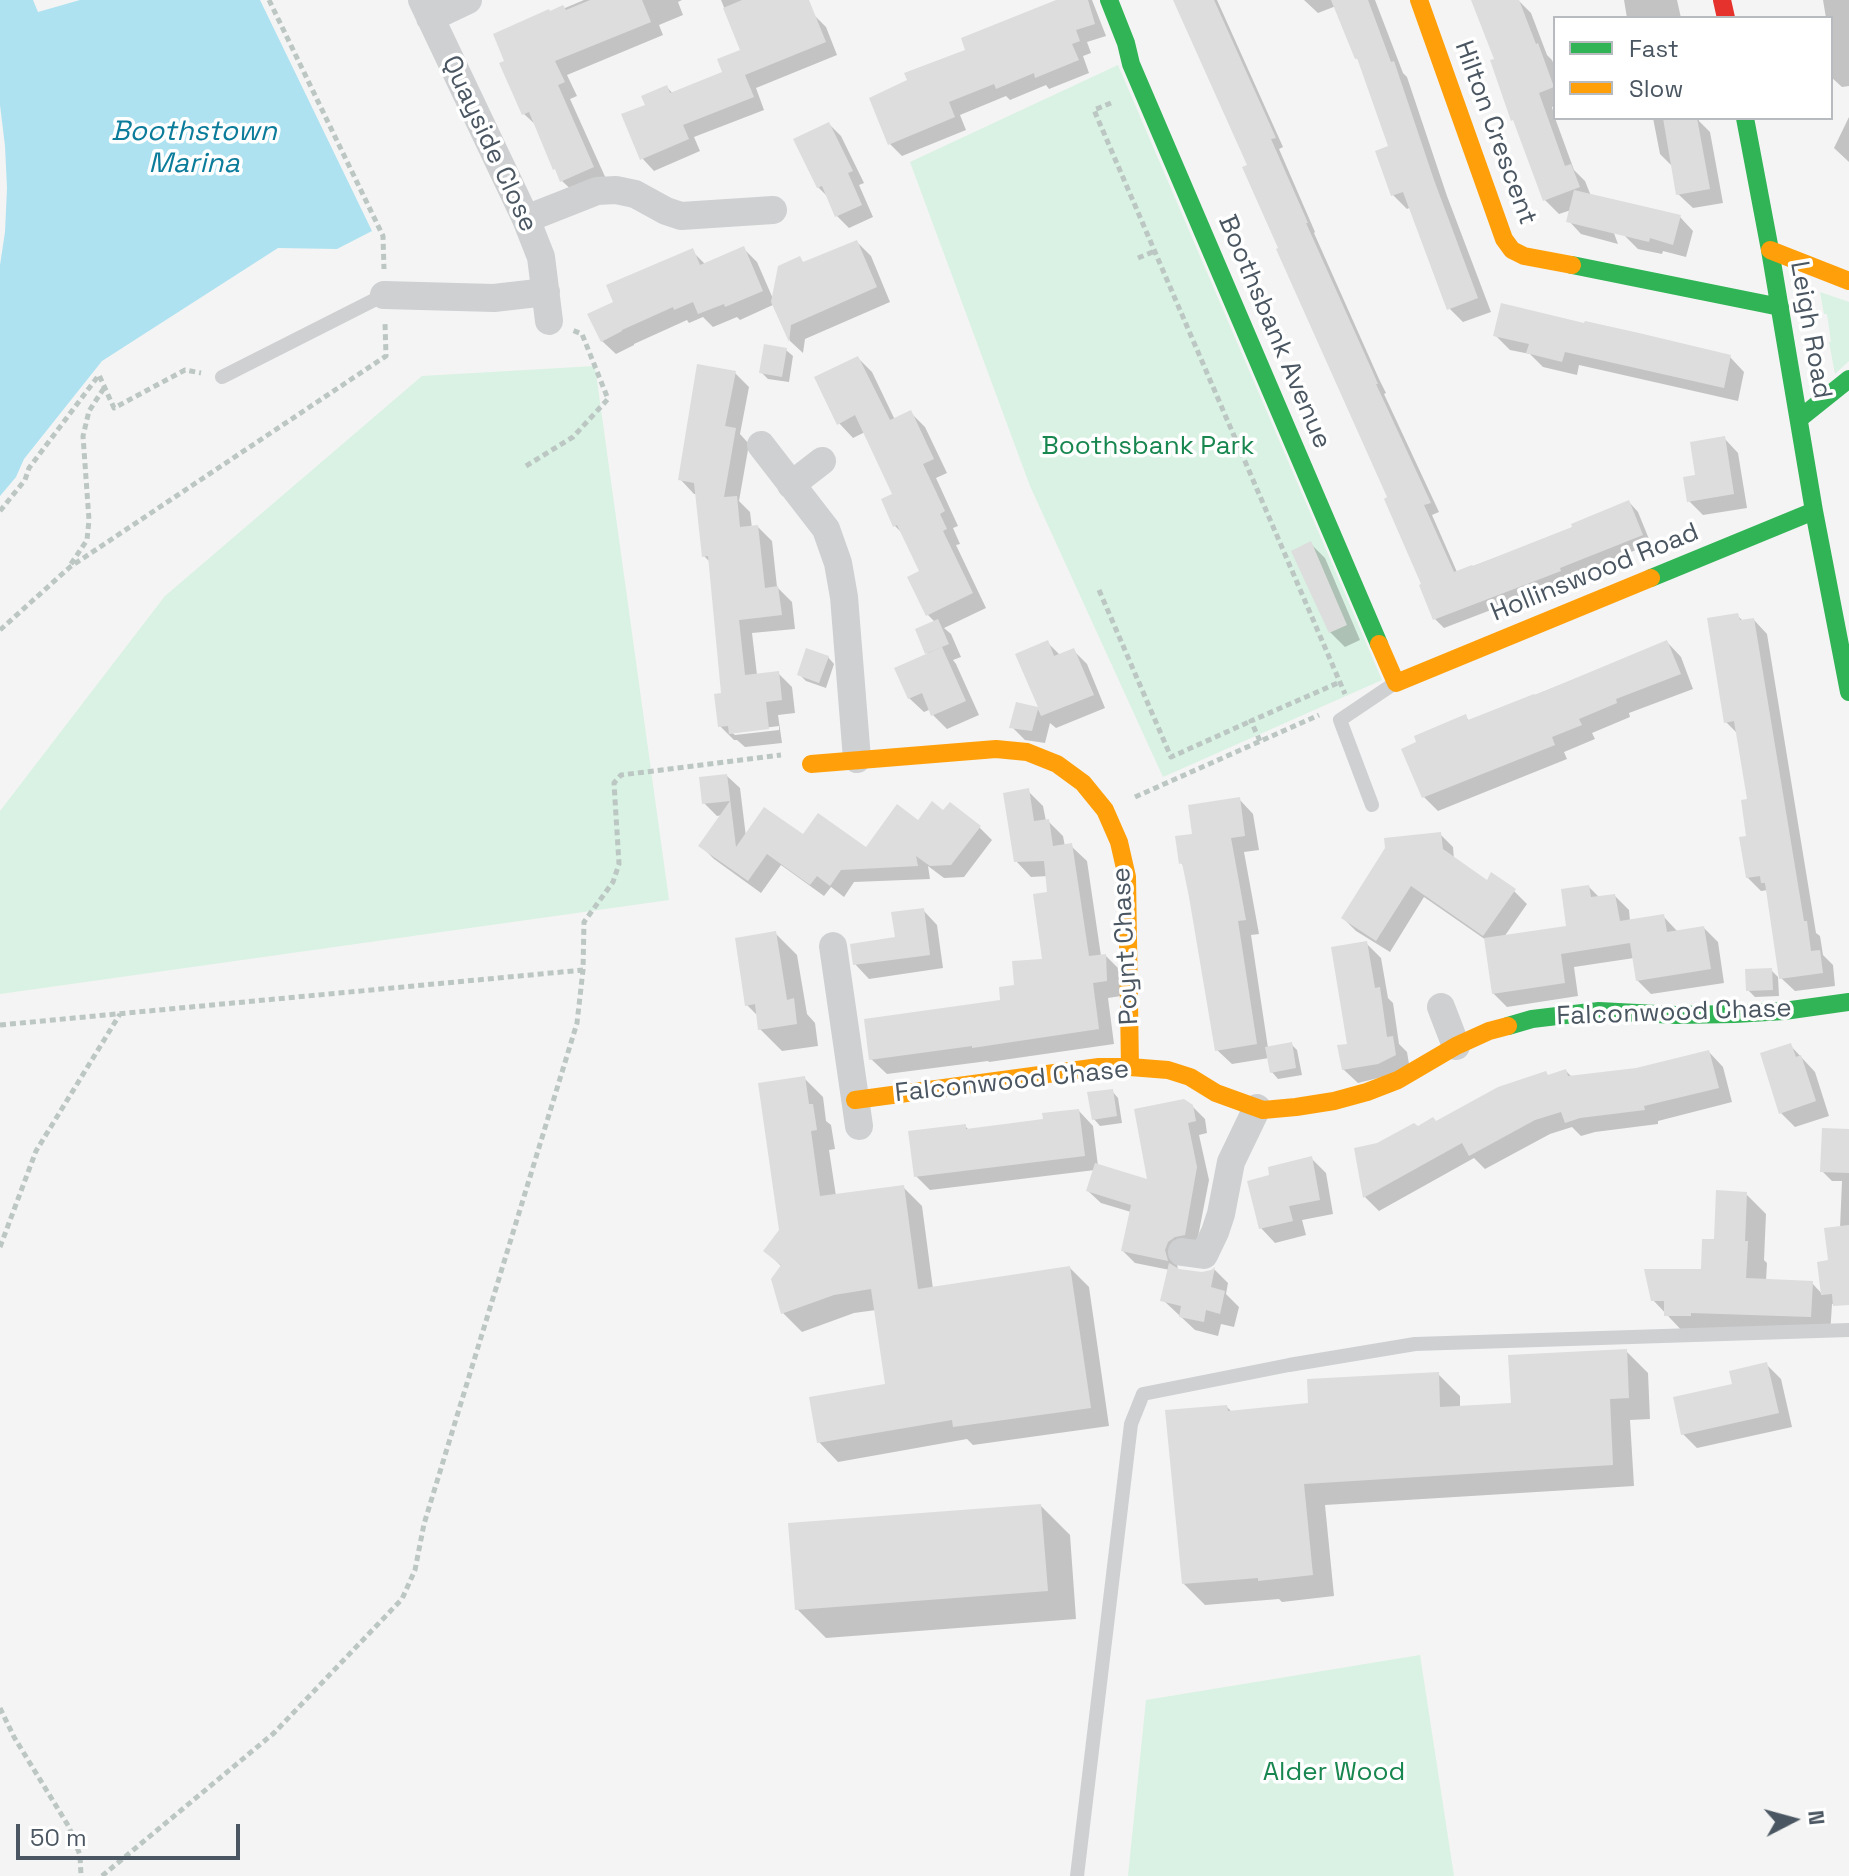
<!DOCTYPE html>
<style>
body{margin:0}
#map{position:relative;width:1849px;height:1876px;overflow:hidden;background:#f4f4f4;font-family:"Space Grotesk",sans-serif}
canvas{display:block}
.legend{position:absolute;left:1553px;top:16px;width:280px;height:104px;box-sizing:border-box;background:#fff;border:2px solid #b7bbc0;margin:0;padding:10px 14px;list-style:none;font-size:24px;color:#4a5661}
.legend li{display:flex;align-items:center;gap:16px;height:40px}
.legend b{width:40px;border:2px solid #b7bbc0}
.north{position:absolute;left:1753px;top:1780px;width:80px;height:80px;-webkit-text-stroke:6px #fff;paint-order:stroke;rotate:84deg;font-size:22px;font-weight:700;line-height:32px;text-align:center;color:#4a5661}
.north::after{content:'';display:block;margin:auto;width:28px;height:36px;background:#4a5661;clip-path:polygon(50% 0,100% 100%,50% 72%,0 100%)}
.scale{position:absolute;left:16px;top:1824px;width:224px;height:36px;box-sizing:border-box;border:4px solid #4a5661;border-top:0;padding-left:10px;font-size:24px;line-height:28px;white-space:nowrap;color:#4a5661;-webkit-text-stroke:6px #fff;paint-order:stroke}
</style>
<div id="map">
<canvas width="1849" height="1876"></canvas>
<ul class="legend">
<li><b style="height:10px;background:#30b455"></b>Fast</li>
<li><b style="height:10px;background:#ff9f0a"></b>Slow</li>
</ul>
<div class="north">N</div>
<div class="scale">50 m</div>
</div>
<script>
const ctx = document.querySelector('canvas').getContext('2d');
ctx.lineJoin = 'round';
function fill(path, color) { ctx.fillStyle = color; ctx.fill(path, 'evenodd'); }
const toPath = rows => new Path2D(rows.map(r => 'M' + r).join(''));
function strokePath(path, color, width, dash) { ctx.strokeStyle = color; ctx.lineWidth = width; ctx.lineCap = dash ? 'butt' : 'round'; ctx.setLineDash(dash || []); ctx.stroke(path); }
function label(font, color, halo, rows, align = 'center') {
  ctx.font = font + ' "Space Grotesk",sans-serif'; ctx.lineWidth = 7; ctx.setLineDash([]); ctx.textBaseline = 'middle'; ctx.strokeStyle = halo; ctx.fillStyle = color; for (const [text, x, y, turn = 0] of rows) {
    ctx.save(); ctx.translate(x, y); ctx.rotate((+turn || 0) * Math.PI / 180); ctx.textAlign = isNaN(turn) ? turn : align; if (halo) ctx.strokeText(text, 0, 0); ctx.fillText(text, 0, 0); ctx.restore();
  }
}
const green = toPath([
 [1118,65,1382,680,1163,777,1030,486,910,162],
 [1820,292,1849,302,1849,361,1835,374,1829,342,1831,342,1827,314,1824,314],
 [595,366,669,900,0,994,0,811,165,596,422,376],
 [1420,1655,1454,1876,1128,1876,1146,1700]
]);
const water = toPath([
 [0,0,33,0,38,12,80,0,260,0,372,231,337,249,278,248,102,361,24,459,16,477,0,496,0,265,5,232,7,188,5,146,0,105]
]);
const shadow = toPath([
 [584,0,682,0,678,2,683,15,659,25,663,35,567,75,577,96,570,99,607,181,576,194,562,181,538,127,524,114,565,8],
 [721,0,772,0,808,9,826,27,837,55,756,88,764,110,694,137,700,151,654,171,642,158,647,106,667,87,673,94,725,73,742,51],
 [1062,0,1092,0,1106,36,1087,42,1091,53,1083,56,1089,73,1049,89,1046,85,1010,100,1006,96,960,115,966,130,902,156,890,144,968,51],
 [1175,0,1217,0,1283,147,1279,149,1315,232,1314,233,1379,379,1386,393,1384,394,1439,512,1432,515,1457,572,1575,528,1629,502,1638,512,1651,544,1568,577,1569,580,1444,628,1435,619,1389,498,1280,250,1249,166],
 [1304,0,1375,0,1403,73,1407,77,1447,196,1491,312,1463,322,1449,308,1411,207,1407,209,1393,195,1390,147,1360,61,1356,58,1336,6,1318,13],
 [1474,0,1518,0,1531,13,1547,55,1552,60,1555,67,1555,106,1552,107,1555,118,1574,170,1585,181,1591,196,1605,209,1618,244,1581,234,1569,221,1571,210,1559,214,1545,200],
 [1624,0,1677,0,1681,18,1627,18],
 [1823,0,1849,0,1849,86,1842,87,1831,77,1831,18,1826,18],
 [1849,117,1849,162,1834,148],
 [1653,118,1699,118,1699,121,1710,132,1723,203,1693,208,1678,194,1674,168,1660,154],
 [829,124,841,136,864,183,859,185,873,217,849,228,837,216,829,198,818,187],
 [1680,217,1693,231,1686,257,1663,251,1662,254,1638,249,1624,235],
 [857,242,871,256,890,302,805,339,803,353,790,341,775,304,740,320,737,317,713,327,703,317,689,323,687,320,634,344,634,345,616,354,602,341,616,303,692,251,706,265,743,248,757,262,774,301,800,259,805,264],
 [1495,335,1730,357,1744,372,1738,401,1579,365,1577,375,1543,367,1530,354,1510,350],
 [786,350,793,356,789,382,768,379,761,372],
 [858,358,872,372,895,420,911,413,925,427,947,473,936,478,958,526,953,528,960,544,956,545,986,608,944,628,951,634,961,657,953,660,956,664,979,715,947,729,933,715,931,709,924,712,909,698,929,655,927,653,935,622,928,615,922,572,905,536,895,526,895,495,865,432,853,438,839,423],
 [735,373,749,387,740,434,749,444,739,501,750,512,752,528,758,527,772,541,777,587,792,602,795,629,752,633,757,675,778,673,792,687,795,713,778,715,782,743,745,747,737,740,734,740,720,726,724,695,711,563,704,556,698,494,694,494,680,479],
 [779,726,779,730,735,735,731,732],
 [1724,438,1738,453,1747,508,1703,515,1689,501,1697,477],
 [1311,544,1325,558,1360,640,1345,647,1330,632],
 [1738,616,1744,622,1754,620,1767,634,1816,933,1820,936,1823,955,1833,965,1835,986,1795,991,1781,978,1768,890,1761,891,1747,877,1749,800,1738,734,1726,722],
 [1047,642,1061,656,1074,651,1087,664,1105,708,1056,728,1050,723,1045,743,1025,740,1012,727,1017,704,1041,710],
 [1667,642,1681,657,1693,689,1629,713,1630,717,1592,733,1595,739,1564,752,1567,759,1438,811,1424,797,1465,717,1470,721],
 [828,657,834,664,826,688,806,681,799,674],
 [727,776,740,788,746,837,803,836,866,850,918,823,944,813,979,827,992,840,964,877,944,878,928,866,930,879,854,882,844,897,831,887,824,896,781,865,761,893,714,859,701,846,723,815,717,816,704,803],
 [1028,791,1043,806,1046,821,1048,821,1063,836,1065,847,1071,846,1087,861,1101,956,1106,956,1121,971,1121,996,1108,998,1114,1044,989,1062,988,1061,887,1074,871,1059,1003,1001,1044,960,1049,893,1048,876,1031,877,1016,861],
 [1239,799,1253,814,1259,850,1244,852,1259,934,1251,935,1268,1048,1291,1044,1297,1050,1302,1075,1278,1079,1272,1072,1269,1058,1232,1064,1217,1050,1185,867,1181,863,1195,835],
 [1440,834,1453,847,1454,860,1487,882,1514,891,1527,904,1504,937,1569,928,1589,887,1600,898,1615,896,1629,910,1630,921,1663,916,1678,932,1704,928,1718,942,1724,983,1651,994,1637,980,1634,958,1574,967,1578,996,1507,1007,1493,993,1486,940,1424,897,1390,952,1356,931,1343,918],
 [923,910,937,925,943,968,869,979,855,964,897,939],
 [775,933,797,955,807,1014,815,1023,818,1046,782,1051,760,1029,758,1016,747,1005],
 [1367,944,1381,958,1388,998,1393,1003,1399,1044,1407,1052,1410,1070,1358,1083,1343,1069],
 [1771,970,1778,977,1779,996,1755,997,1748,990],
 [1790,1045,1815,1072,1829,1116,1795,1127,1781,1113],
 [1709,1052,1723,1067,1732,1102,1658,1121,1658,1124,1595,1132,1581,1136,1572,1127,1550,1134,1485,1169,1474,1158,1379,1211,1365,1197,1378,1145,1417,1128,1436,1123,1566,1071,1572,1077,1637,1070],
 [804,1078,823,1097,826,1121,831,1125,835,1149,829,1150,836,1196,903,1187,922,1206,933,1289,1070,1268,1089,1287,1109,1426,973,1445,967,1439,838,1462,819,1442,887,1385,876,1310,854,1313,802,1332,783,1313,782,1267,766,1251,781,1231],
 [1112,1091,1118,1098,1122,1123,1100,1126,1094,1119],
 [1192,1106,1205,1119,1207,1133,1199,1135,1209,1180,1196,1247,1177,1264,1178,1271,1202,1274,1215,1270,1228,1283,1226,1294,1239,1307,1234,1327,1221,1324,1218,1336,1195,1330,1163,1300,1170,1270,1135,1263,1123,1251,1131,1212,1101,1203,1088,1191,1095,1170,930,1190,916,1176,965,1126,970,1131,1045,1121,1079,1111,1093,1126,1098,1166,1150,1182],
 [1849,1131,1849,1302,1832,1304,1830,1336,1686,1335,1653,1300,1703,1271,1716,1242,1746,1194,1766,1214,1764,1260,1767,1263,1766,1281,1812,1283,1823,1295,1840,1228,1842,1181,1832,1181,1822,1171],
 [1311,1158,1326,1173,1333,1214,1302,1220,1306,1235,1275,1243,1261,1228,1272,1176],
 [1626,1351,1648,1373,1650,1419,1630,1420,1634,1486,1325,1505,1334,1596,1282,1602,1279,1599,1205,1605,1184,1584,1227,1407,1233,1413,1310,1404,1438,1374,1460,1396,1460,1408,1513,1405],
 [1767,1365,1781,1379,1792,1427,1697,1448,1683,1434],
 [1041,1506,1070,1535,1076,1619,826,1638,797,1609]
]);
const building = toPath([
 [590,0,642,0,651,22,555,61,565,82,558,85,594,167,560,182,555,169,553,170,529,112,522,115,499,63,504,61,493,34,549,9,550,11,563,5,566,10],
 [742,0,809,0,826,42,745,75,754,97,683,125,689,139,640,160,621,114,645,105,641,96,667,85,670,93,722,72,717,59,740,50,723,8],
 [1056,0,1088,0,1095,24,1076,30,1080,41,1072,44,1079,60,1035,78,1034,73,996,89,994,84,949,102,955,117,888,145,869,98,907,80,904,73,965,50,961,38],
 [1173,0,1214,0,1276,138,1271,139,1308,223,1306,223,1371,368,1378,384,1376,384,1431,503,1424,505,1454,572,1472,565,1473,566,1572,527,1571,524,1629,500,1643,535,1560,568,1561,571,1433,620,1419,585,1421,584,1384,499,1387,497,1276,249,1278,248,1242,167,1247,165],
 [1331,0,1368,0,1391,62,1394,61,1434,180,1478,298,1447,310,1403,192,1391,196,1375,151,1388,146,1357,58,1355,59],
 [1471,0,1519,0,1536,44,1538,43,1554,87,1539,93,1565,166,1571,164,1580,187,1543,201,1513,120,1511,121,1490,60,1494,59],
 [1663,118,1697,118,1710,189,1676,195],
 [829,122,853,171,848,173,862,205,835,217,822,186,817,188,793,139],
 [1574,190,1681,215,1673,245,1650,238,1649,242,1566,222],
 [857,240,877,287,791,325,789,342,771,302,778,266,800,256,803,262],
 [744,246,763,291,725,307,724,304,698,314,693,302,674,310,673,307,622,330,622,331,601,342,587,314,613,302,606,285,693,248,700,265],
 [1501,303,1584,323,1585,321,1639,333,1731,355,1724,388,1565,352,1562,362,1526,353,1529,344,1493,336],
 [764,344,787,348,782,377,759,373],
 [858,356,890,420,911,410,934,459,923,464,945,511,940,514,947,529,943,531,973,593,926,616,907,577,919,571,897,525,893,527,881,499,892,494,855,415,837,425,814,377],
 [697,364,736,371,725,426,736,428,724,497,737,496,740,527,758,525,765,588,778,586,782,615,739,620,745,675,779,671,782,700,766,702,769,729,729,734,728,726,718,727,714,694,721,693,708,556,702,557,694,483,678,480],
 [1725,436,1734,494,1687,502,1683,477,1695,475,1690,442],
 [1311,541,1347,625,1329,633,1291,551],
 [1738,613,1740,620,1754,618,1804,921,1807,921,1811,951,1820,950,1823,973,1779,979,1765,883,1761,883,1760,876,1746,878,1739,837,1746,836,1741,800,1747,799,1734,721,1724,723,1707,618],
 [938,619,949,644,925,654,915,629],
 [1048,640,1054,656,1074,648,1094,695,1041,716,1038,709,1032,731,1009,728,1016,702,1038,707,1015,654],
 [1667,640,1681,674,1616,699,1617,703,1579,719,1582,725,1552,737,1555,745,1422,798,1401,749,1416,742,1414,736,1466,714,1468,720,1534,694,1535,695],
 [942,647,966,701,931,716,922,693,908,699,894,668],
 [806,648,829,656,819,683,797,675],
 [727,774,736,847,764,807,803,834,818,813,866,847,897,804,918,820,932,801,943,810,950,802,981,826,951,865,930,866,916,856,918,866,841,870,830,886,817,876,810,885,767,854,748,881,698,846,730,801,702,804,699,777],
 [1029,788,1034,821,1049,819,1053,846,1072,843,1089,956,1106,954,1107,981,1093,983,1099,1029,972,1048,972,1046,869,1060,864,1019,1000,1000,999,987,1014,985,1012,961,1042,959,1033,894,1047,892,1044,861,1014,862,1003,793],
 [1240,797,1245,836,1231,838,1246,920,1238,921,1257,1044,1215,1051,1189,897,1182,863,1179,864,1175,836,1192,834,1188,805],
 [1441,832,1443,849,1487,880,1491,872,1516,889,1483,936,1411,886,1376,941,1341,918,1385,848,1384,838],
 [1589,885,1591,897,1615,894,1620,921,1664,914,1667,932,1704,926,1711,969,1636,981,1630,943,1561,954,1565,983,1492,994,1484,938,1566,926,1561,889],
 [924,908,930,955,853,965,850,944,895,937,891,912],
 [776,931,787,1000,794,998,797,1024,758,1030,755,1004,745,1006,735,938],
 [1367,941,1375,988,1380,987,1387,1037,1393,1036,1396,1055,1378,1064,1342,1070,1337,1045,1347,1044,1331,947],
 [1772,968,1773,990,1746,991,1745,969],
 [1292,1042,1296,1068,1270,1073,1265,1047],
 [1791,1043,1796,1057,1801,1055,1816,1101,1779,1114,1760,1053],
 [1709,1050,1719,1088,1644,1106,1645,1110,1580,1118,1565,1123,1561,1112,1535,1120,1469,1156,1462,1143,1363,1198,1354,1148,1377,1143,1414,1123,1418,1126,1433,1117,1436,1121,1498,1087,1546,1071,1548,1075,1566,1069,1568,1076,1636,1068],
 [805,1076,809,1104,813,1104,817,1130,811,1131,820,1196,904,1185,918,1289,1070,1266,1091,1408,953,1427,952,1420,817,1443,809,1397,885,1384,871,1289,834,1295,781,1314,771,1279,781,1265,763,1251,779,1230,758,1083],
 [1113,1089,1117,1116,1092,1120,1087,1092],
 [1184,1099,1193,1105,1196,1121,1188,1123,1197,1167,1185,1235,1175,1237,1168,1242,1165,1250,1168,1261,1121,1251,1131,1205,1086,1191,1095,1163,1147,1179,1134,1109],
 [1079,1109,1085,1156,914,1177,908,1131,966,1124,966,1129,1005,1124,1043,1119,1042,1113],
 [1822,1128,1849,1129,1849,1173,1820,1172],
 [1312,1156,1320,1200,1289,1206,1293,1221,1259,1229,1247,1181,1269,1175,1268,1167],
 [1716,1190,1747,1192,1745,1241,1748,1241,1746,1278,1813,1281,1811,1317,1691,1313,1691,1316,1664,1316,1664,1301,1651,1301,1644,1269,1701,1269,1702,1239,1714,1239],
 [1849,1225,1849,1305,1833,1306,1832,1294,1821,1295,1817,1262,1828,1260,1824,1228],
 [1169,1263,1179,1269,1202,1272,1211,1270,1215,1267,1211,1287,1225,1291,1220,1314,1206,1310,1204,1322,1179,1317,1181,1306,1160,1301],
 [1627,1349,1629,1398,1610,1399,1613,1465,1304,1484,1313,1575,1258,1581,1258,1578,1182,1584,1165,1410,1227,1405,1228,1411,1308,1403,1307,1379,1439,1372,1440,1407,1511,1403,1508,1355],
 [1767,1362,1779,1413,1681,1435,1673,1397,1732,1384,1729,1371],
 [1041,1504,1048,1591,795,1610,788,1523]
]);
const path = toPath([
 [269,0,383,236,384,269],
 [1111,103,1094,110,1345,694],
 [1138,258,1155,251],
 [526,466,573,437,608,399,582,334,572,330],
 [0,511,25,480,29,468,99,375,114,408,185,370,201,373],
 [71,564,87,540,89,520,83,436,89,411,104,388],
 [1099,590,1171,757,1251,721],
 [0,630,70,567,386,356,385,323],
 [1260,741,1251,721,1340,682],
 [1135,797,1319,715],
 [0,1025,583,970],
 [0,1247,36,1151,120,1014],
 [0,1708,14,1737,69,1827,80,1855,81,1876],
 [102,1876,274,1733,402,1599,415,1570,424,1524,577,1023,583,970,584,922,613,882,619,864,614,783,621,775,781,755]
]);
const lane = toPath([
 [222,377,384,295],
 [1372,805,1340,720,1395,683],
 [1077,1876,1131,1424,1143,1394,1289,1365,1415,1344,1849,1330]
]);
const street = toPath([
 [422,0,526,219,541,257,549,321],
 [430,18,468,0],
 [526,219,597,191,616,190,635,194,666,211,681,216,773,210],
 [384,295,494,298,546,292],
 [761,445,826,529,838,563,844,597,857,759],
 [791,485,822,461],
 [833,946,859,1126],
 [1441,1007,1456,1046],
 [1182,1252,1204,1255,1215,1232,1221,1214,1231,1162,1257,1108]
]);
const fast = toPath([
 [1109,0,1126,43,1131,64,1379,644],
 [1745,118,1770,250,1814,511,1849,692],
 [1572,265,1780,307],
 [1799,419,1849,379],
 [1651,578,1814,511],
 [1508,1026,1532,1019,1599,1011,1676,1015,1735,1014,1784,1011,1849,1002]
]);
const slow = toPath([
 [1419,0,1504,239,1512,250,1524,256,1572,265],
 [1770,250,1849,281],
 [1379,644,1396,683,1651,578],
 [811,764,996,749,1027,752,1057,764,1083,783,1105,810,1119,842,1127,877,1130,1067],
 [855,1100,1099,1067,1130,1067,1168,1070,1190,1077,1216,1093,1263,1110,1296,1107,1334,1101,1367,1092,1398,1080,1456,1046,1489,1031,1508,1026]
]);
const jam = toPath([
 [1722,0,1726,18]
]);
const streetNames = [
 ["Hilton Crescent",1495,133,70],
 ["Quayside Close",489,144,65],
 ["Leigh Road",1810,330,80],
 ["Boothsbank Avenue",1274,332,67],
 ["Hollinswood Road",1595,573,-22],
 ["Poynt Chase",1126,946,-93],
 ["Falconwood Chase",1674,1013,-2],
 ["Falconwood Chase",1012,1082,-6]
];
const parkNames = [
 ["Boothsbank Park",1148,447],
 ["Alder Wood",1334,1773]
];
const waterNames = [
 ["Boothstown",194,132],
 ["Marina",194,164]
];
fill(green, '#d9f2e3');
fill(water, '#aee2f0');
fill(shadow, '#0003');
fill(building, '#ddddde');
strokePath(path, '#bcc7c4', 5, [6, 4]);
strokePath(lane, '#ced0d2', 14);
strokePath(street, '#ced0d2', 28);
strokePath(fast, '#30b455', 18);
strokePath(slow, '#ff9f0a', 18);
strokePath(jam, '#e5322d', 18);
label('26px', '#4a5661', '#fff', streetNames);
label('26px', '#17864f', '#fff', parkNames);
label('italic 28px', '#0c7c9b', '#fff', waterNames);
</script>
